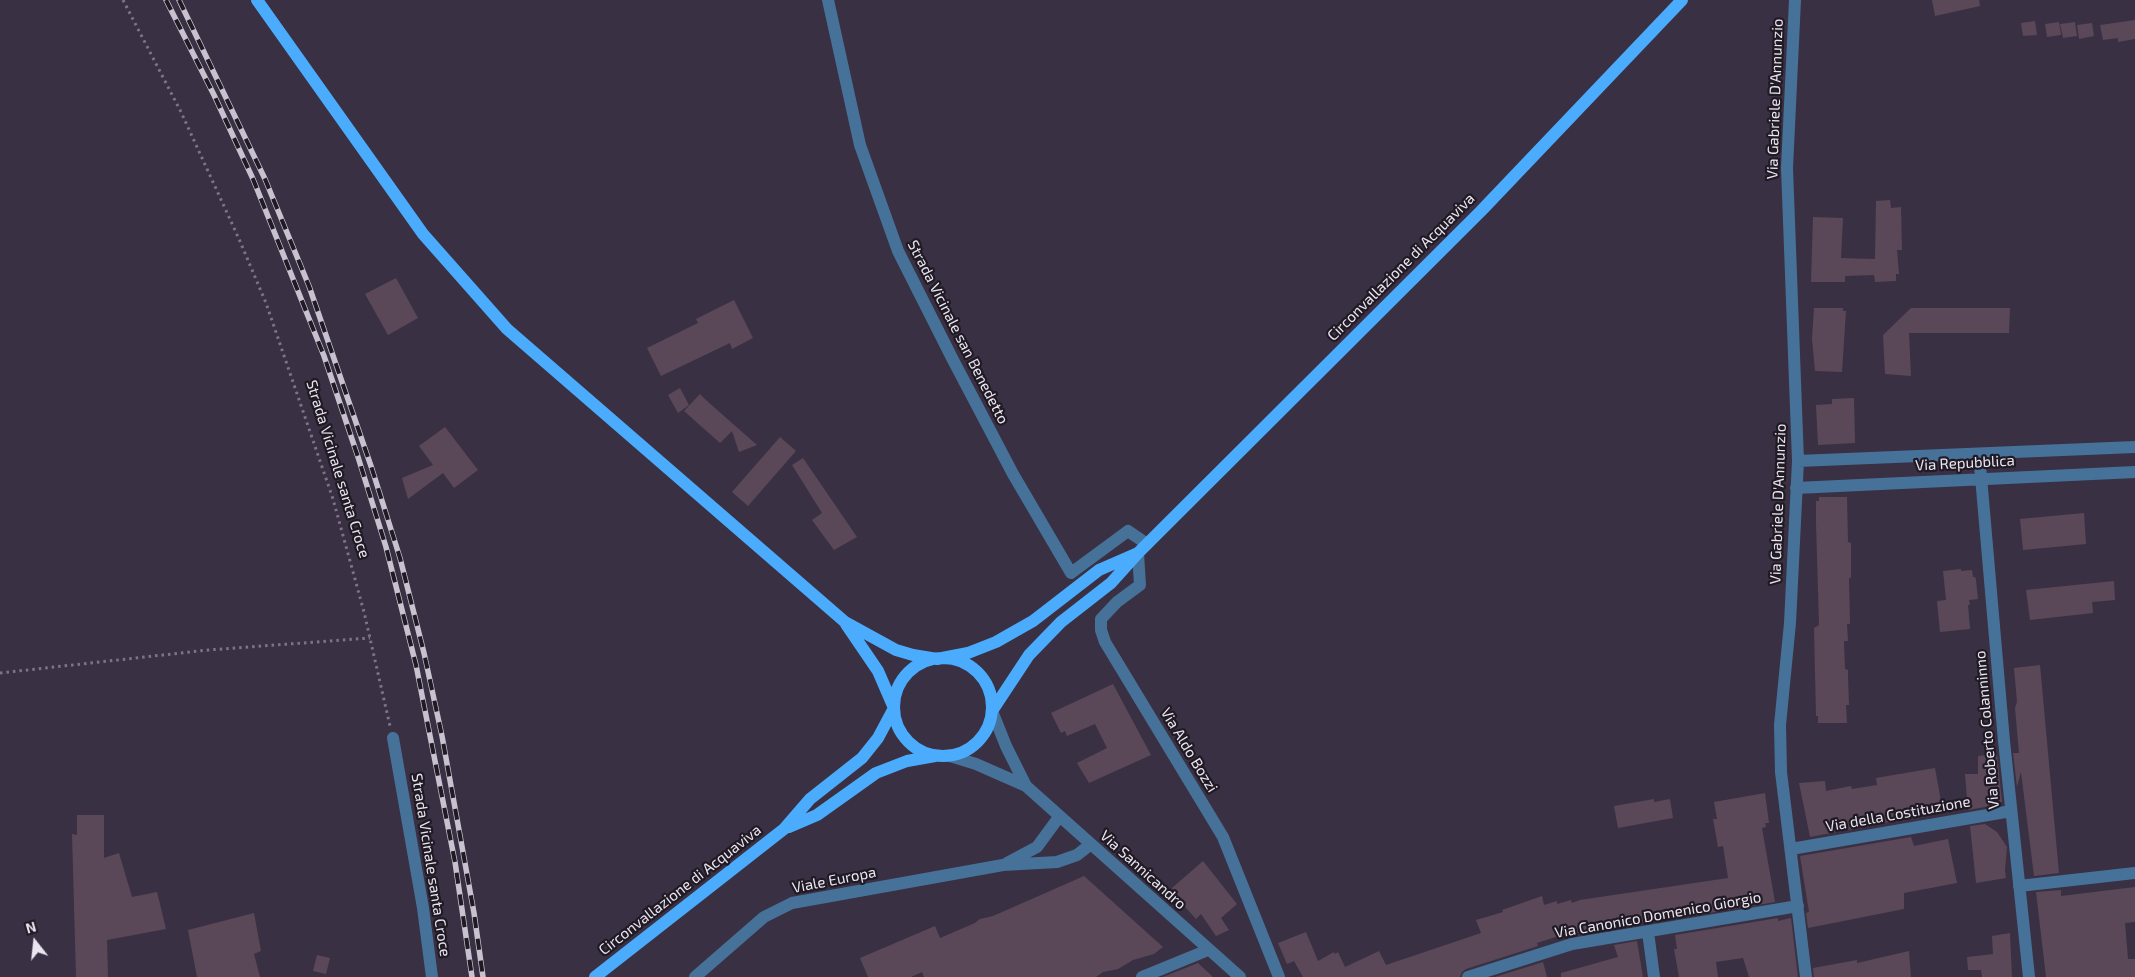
<!DOCTYPE html>
<style>
body{margin:0}
#map{position:relative;width:2135px;height:977px;overflow:hidden;background:#3a3043;font-family:"Exo 2",sans-serif}
canvas{display:block}
.north{position:absolute;left:10px;top:917px;width:50px;height:50px;-webkit-text-stroke:4px #1f1a23;paint-order:stroke;rotate:344deg;font-size:14px;font-weight:700;line-height:20px;text-align:center;color:#ebe5f1}
.north::after{content:'';display:block;margin:auto;width:18px;height:22px;background:#ebe5f1;clip-path:polygon(50% 0,100% 100%,50% 72%,0 100%)}
</style>
<div id="map">
<canvas width="2135" height="977"></canvas>
<div class="north">N</div>
</div>
<script>
const ctx = document.querySelector('canvas').getContext('2d');
ctx.lineJoin = 'round';
function fill(path, color) { ctx.fillStyle = color; ctx.fill(path, 'evenodd'); }
const toPath = rows => new Path2D(rows.map(r => 'M' + r).join(''));
function strokePath(path, color, width, dash) { ctx.strokeStyle = color; ctx.lineWidth = width; ctx.lineCap = dash ? 'butt' : 'round'; ctx.setLineDash(dash || []); ctx.stroke(path); }
function label(font, color, halo, rows, align = 'center') {
  ctx.font = font + ' "Exo 2",sans-serif'; ctx.lineWidth = 4.5; ctx.setLineDash([]); ctx.textBaseline = 'middle'; ctx.strokeStyle = halo; ctx.fillStyle = color; for (const [text, x, y, turn = 0] of rows) {
    ctx.save(); ctx.translate(x, y); ctx.rotate((+turn || 0) * Math.PI / 180); ctx.textAlign = isNaN(turn) ? turn : align; if (halo) ctx.strokeText(text, 0, 0); ctx.fillText(text, 0, 0); ctx.restore();
  }
}
const building = toPath([
 [1932,0,1979,0,1980,6,1935,16],
 [2135,20,2135,39,2118,42,2118,38,2103,40,2100,25],
 [2035,21,2037,35,2023,36,2021,23],
 [2059,22,2061,35,2047,37,2045,24],
 [2075,22,2077,36,2063,38,2060,24],
 [2092,23,2094,36,2079,39,2077,25],
 [1890,200,1891,208,1901,207,1902,250,1897,250,1899,274,1896,274,1896,281,1875,282,1874,275,1845,276,1845,282,1811,282,1813,217,1843,218,1841,258,1875,259,1876,201],
 [396,278,418,318,388,335,365,294],
 [734,300,753,338,732,349,730,343,661,376,647,348,698,323,696,319],
 [1814,308,1843,308,1843,311,1846,311,1842,372,1815,371,1812,339],
 [1911,308,2010,308,2009,333,1909,333,1911,376,1885,374,1883,335],
 [680,388,689,405,678,413,668,395],
 [700,394,707,401,757,445,739,452,732,431,720,443,684,411],
 [1854,398,1855,443,1818,445,1816,405,1832,404,1832,399],
 [445,427,478,470,454,488,443,473,408,499,402,478,433,465,419,446],
 [780,437,796,451,748,506,732,492],
 [803,458,857,537,834,550,812,520,822,513,792,465],
 [1819,497,1847,497,1848,542,1851,543,1851,578,1849,578,1850,624,1847,624,1848,641,1844,641,1845,669,1848,670,1848,676,1849,705,1846,705,1847,723,1818,723,1818,716,1816,716,1814,628,1819,625,1816,523,1816,501,1819,501],
 [2084,513,2086,544,2023,550,2020,519],
 [1961,569,1961,571,1972,570,1973,577,1975,577,1976,580,1978,599,1969,600,1970,605,1968,605,1970,629,1940,632,1937,601,1946,600,1943,571],
 [2114,581,2115,600,2092,602,2093,613,2030,620,2026,590],
 [2040,665,2059,873,2034,876,2021,772,2017,787,2013,753,2019,753,2015,708,2017,702,2014,668],
 [1113,684,1151,755,1089,783,1077,763,1107,748,1095,724,1067,736,1065,731,1061,733,1051,713],
 [1997,754,2002,802,1996,803,1996,805,1968,810,1965,774,1978,774,1978,756],
 [1935,768,1943,812,1810,837,1799,783,1825,781,1826,791,1851,786,1852,789,1877,785,1876,778],
 [1765,793,1769,823,1765,823,1766,827,1762,828,1775,902,1673,919,1672,917,1634,923,1634,925,1606,930,1565,934,1537,943,1538,946,1466,969,1462,972,1460,977,1303,977,1294,961,1287,964,1278,943,1306,932,1318,961,1334,952,1335,954,1338,952,1345,967,1379,951,1386,965,1481,933,1476,920,1503,912,1502,910,1542,896,1544,905,1557,901,1557,904,1571,900,1572,903,1580,900,1728,878,1723,846,1718,847,1713,819,1717,819,1714,802],
 [1654,799,1654,802,1670,799,1673,818,1618,828,1614,806],
 [77,815,104,815,104,858,119,853,132,897,157,892,166,929,107,940,108,977,76,977,72,834,77,835],
 [1985,824,1997,832,2007,847,2005,870,2006,878,1976,883,1970,826],
 [1911,837,1914,846,1948,839,1957,883,1904,893,1904,909,1808,928,1806,913,1809,912,1800,856],
 [1203,861,1237,904,1221,918,1229,930,1216,936,1201,914,1196,919,1177,898,1178,896,1172,888],
 [1084,876,1163,947,1154,954,1133,960,1118,969,1103,972,1096,977,924,977,922,972,911,977,868,977,860,958,935,926,940,938,975,923,980,919,993,916],
 [2135,887,2135,922,2125,923,2128,959,2135,959,2135,977,2046,977,2036,892,2061,890,2061,896],
 [254,913,261,951,254,954,260,977,197,977,188,930],
 [1778,918,1778,921,1791,918,1798,977,1749,977,1743,958,1716,962,1718,977,1679,977,1674,949,1677,949,1675,935],
 [2010,933,2012,977,1982,977,1981,970,1968,970,1967,957,1993,954,1992,936],
 [1637,941,1643,977,1561,977,1561,973,1618,957,1614,945],
 [1909,951,1911,977,1814,977,1813,968,1857,960,1857,963],
 [317,955,330,958,326,974,313,971],
 [1543,962,1547,977,1495,977],
 [1198,963,1213,977,1163,977]
]);
const path = toPath([
 [123,0,181,112,239,239,266,303,333,499,364,612,390,726],
 [0,673,208,650,370,638]
]);
const minor = toPath([
 [828,0,860,145,898,251,952,358,1013,474,1071,573,1128,531,1147,544],
 [1795,0,1787,168,1798,461,1790,623,1780,725,1781,772,1806,977],
 [1979,454,2004,741,2029,977],
 [1798,461,2135,447],
 [1796,488,2135,472],
 [1138,553,1140,585,1117,602,1101,619,1101,630,1105,642,1223,837,1279,977],
 [992,711,1006,746,1026,786],
 [393,738,423,908,432,977],
 [950,756,976,764,1026,786,1240,977],
 [1791,849,2011,811],
 [1007,863,1037,847,1059,817],
 [2019,886,2135,873],
 [1648,932,1654,977],
 [695,977,764,917,792,903,1003,865,1057,862,1077,855,1091,844],
 [1142,977,1208,950],
 [1468,977,1572,944,1798,906]
]);
const major = toPath([
 [257,0,423,234,507,329,845,622,896,650,913,655,937,659,968,653,996,642,1033,621,1099,570,1138,553],
 '894 707a49 49 0 1 1 98 0a49 49 0 1 1-98 0Z',
 [992,711,1029,655,1061,622,1111,583,1138,553,1481,211,1682,0],
 [789,827,817,815,876,773,907,761,935,756],
 [595,977,784,829,810,799,862,758,878,738,894,708,878,671,846,624]
]);
const rail = toPath([
 [166,0,214,95,253,179,324,356,358,457,386,547,416,665,455,862,472,977],
 [179,0,265,179,309,286,372,469,400,558,424,653,442,736,474,913,483,977]
]);
const streetNames = [
 ["Via Gabriele D'Annunzio",1775,99,-88],
 ["Circonvallazione di Acquaviva",1401,267,-45],
 ["Strada Vicinale san Benedetto",958,332,63],
 ["Via Repubblica",1965,463,-3],
 ["Strada Vicinale santa Croce",338,469,73],
 ["Via Gabriele D'Annunzio",1778,504,-88],
 ["Via Roberto Colanninno",1987,730,-95],
 ["Via Aldo Bozzi",1189,750,59],
 ["Via della Costituzione",1898,814,-10],
 ["Strada Vicinale santa Croce",431,865,81],
 ["Via Sannicandro",1143,870,42],
 ["Viale Europa",834,880,-11],
 ["Circonvallazione di Acquaviva",680,890,-38],
 ["Via Canonico Domenico Giorgio",1658,915,-10]
];
fill(building, '#5a4858');
strokePath(path, '#7d7484', 3, [2.5, 4]);
strokePath(minor, '#467299', 12);
strokePath(major, '#4bacfd', 12);
strokePath(rail, '#c8c1cf', 5.5);
strokePath(rail, '#1f1a23', 4, [11]);
label('15px', '#ebe5f1', '#1f1a23', streetNames);
</script>
